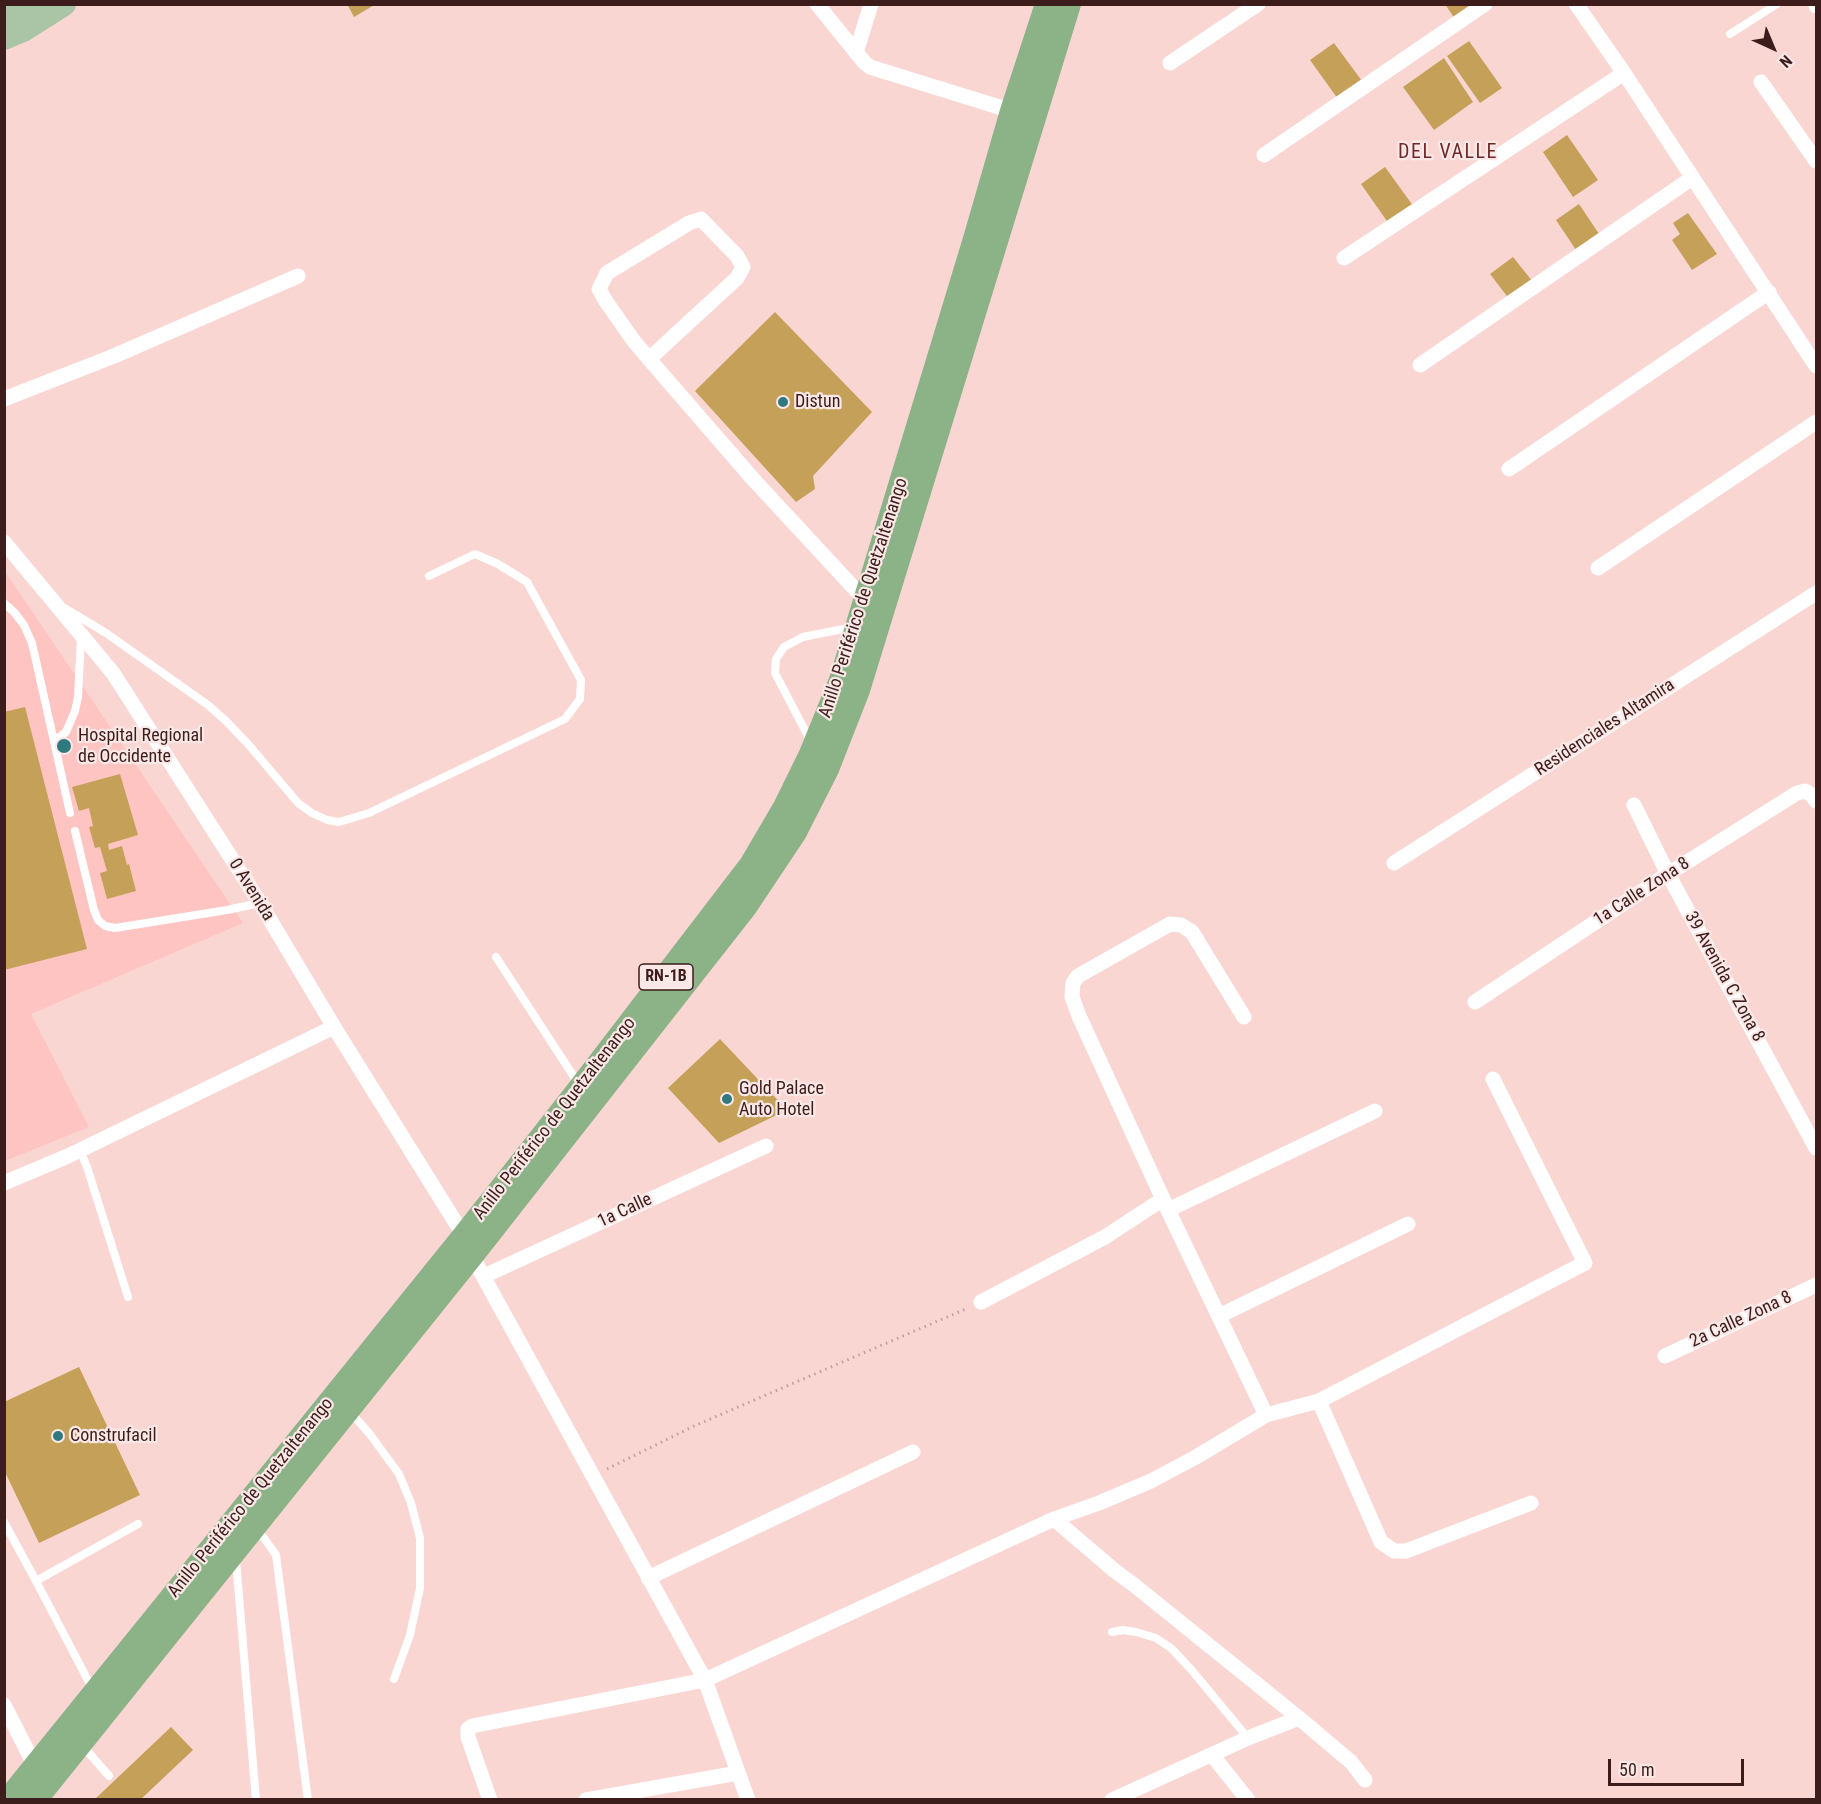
<!DOCTYPE html>
<meta charset="utf-8">
<style>
body{margin:0}
#map{position:relative;width:1821px;height:1804px;overflow:hidden;background:#fad6d3;font-family:"Roboto Condensed",sans-serif}
canvas{display:block}
.frame{position:absolute;inset:0;border:6px solid #3d1d1c;pointer-events:none}
.north{position:absolute;left:1743px;top:18px;width:60px;height:60px;-webkit-text-stroke:4px #fae8e7;paint-order:stroke;rotate:136deg;font-size:16px;font-weight:700;line-height:24px;text-align:center;color:#3d1d1c}
.north::after{content:'';display:block;margin:auto;width:21px;height:27px;background:#3d1d1c;clip-path:polygon(50% 0,100% 100%,50% 72%,0 100%)}
.scale{position:absolute;left:1608px;top:1759px;width:136px;height:27px;box-sizing:border-box;border:3px solid #3d1d1c;border-top:0;padding-left:8px;font-size:18px;line-height:21px;white-space:nowrap;color:#3d1d1c;-webkit-text-stroke:4px #fae8e7;paint-order:stroke}
</style>
<div id="map">
<canvas width="1821" height="1804"></canvas>
<div class="frame"></div>
<div class="north">N</div>
<div class="scale">50 m</div>
</div>
<script>
const ctx = document.querySelector('canvas').getContext('2d');
ctx.lineJoin = 'round';
function fill(path, color) { ctx.fillStyle = color; ctx.fill(path, 'evenodd'); }
const toPath = rows => new Path2D(rows.map(r => 'M' + r).join(''));
function strokePath(path, color, width, dash) { ctx.strokeStyle = color; ctx.lineWidth = width; ctx.lineCap = dash ? 'butt' : 'round'; ctx.setLineDash(dash || []); ctx.stroke(path); }
function label(font, color, halo, rows, align = 'center') {
  ctx.font = font + ' "Roboto Condensed",sans-serif'; ctx.lineWidth = 4.5; ctx.setLineDash([]); ctx.textBaseline = 'middle'; ctx.strokeStyle = halo; ctx.fillStyle = color; for (const [text, x, y, turn = 0] of rows) {
    ctx.save(); ctx.translate(x, y); ctx.rotate((+turn || 0) * Math.PI / 180); ctx.textAlign = isNaN(turn) ? turn : align; if (halo) ctx.strokeText(text, 0, 0); ctx.fillText(text, 0, 0); ctx.restore();
  }
}
const built = toPath([
 [4,570,243,923,31,1014,89,1127,5,1161]
]);
const building = toPath([
 [347,4,376,4,354,17],
 [1445,4,1476,4,1455,19],
 [1469,41,1502,88,1480,103,1447,56],
 [1334,43,1362,81,1338,99,1310,60],
 [1444,58,1473,102,1434,130,1403,87],
 [1567,135,1598,180,1573,197,1543,152],
 [1385,167,1414,207,1389,224,1361,184],
 [1579,204,1599,234,1576,250,1556,220],
 [1688,213,1717,254,1692,270,1672,240,1680,234,1673,223],
 [1513,257,1533,282,1510,300,1490,274],
 [775,312,872,412,813,476,815,489,796,502,695,391],
 [25,707,87,949,4,970,4,712],
 [120,774,138,835,108,844,109,850,122,846,127,865,129,864,136,891,107,899,100,873,107,871,100,847,95,848,89,827,93,826,89,808,79,811,72,787],
 [720,1039,787,1110,719,1143,668,1088],
 [79,1367,140,1495,39,1543,4,1470,4,1402],
 [171,1727,193,1750,140,1800,94,1800]
]);
const path = toPath([
 [607,1469,694,1426,968,1308]
]);
const service = toPath([
 [1730,34,1777,4],
 [4,603,14,612,24,625,32,643,70,813],
 [66,609,106,633,208,705,226,721,248,744,298,803,312,813,327,820,339,822,369,813,565,719,580,699,581,680,527,582,498,564,475,554,429,576],
 [810,740,775,673,776,659,784,647,803,637,853,627],
 [54,741,66,732,75,711,78,697,81,637],
 [75,831,94,910,98,920,105,926,115,928,227,910,260,903],
 [496,957,578,1083],
 [80,1150,87,1167,128,1297],
 [351,1413,369,1433,399,1474,411,1503,420,1538,420,1588,410,1635,394,1679],
 [4,1522,36,1581],
 [256,1527,276,1555,308,1800],
 [236,1560,256,1800],
 [1112,1632,1123,1630,1136,1632,1156,1638,1171,1648,1189,1667,1248,1738],
 [92,1688,36,1581,138,1524],
 [82,1745,109,1776]
]);
const minor = toPath([
 [817,4,864,62,870,67,1012,111],
 [1576,4,1624,73,1816,366],
 [1816,4,1816,6],
 [856,53,871,4],
 [1170,63,1258,4],
 [1761,82,1816,161],
 [1264,155,1485,4],
 [1344,258,1624,73],
 [649,359,737,278,743,267,737,256,701,219,689,223,607,273,599,289,605,300,633,340,649,359,753,479,865,600],
 [1420,365,1692,178],
 [4,399,114,356,298,276],
 [1509,469,1769,292],
 [4,542,113,673,260,903,334,1027,464,1236,477,1265,705,1680,748,1800],
 [1598,568,1816,422],
 [1634,805,1668,874,1816,1148],
 [1394,863,1816,593],
 [1475,1002,1668,874,1797,793,1805,791,1812,795,1816,801],
 [1244,1017,1192,932,1181,925,1170,924,1078,976,1073,983,1072,997,1079,1016,1168,1210,1266,1415],
 [4,1183,68,1156,334,1027],
 [1168,1210,1375,1111],
 [484,1276,766,1146],
 [981,1302,1105,1237,1163,1199],
 [1219,1316,1408,1224],
 [1665,1356,1816,1285],
 [1319,1401,1381,1542,1394,1551,1406,1551,1531,1503],
 [1054,1519,1115,1571,1134,1585,1299,1718],
 [648,1578,913,1452],
 [4,1705,35,1766],
 [1212,1755,1248,1800],
 [490,1800,468,1737,468,1729,472,1726,705,1680,1054,1519,1099,1503,1151,1481,1196,1457,1266,1415,1319,1401,1585,1263,1493,1079],
 [586,1800,738,1773],
 [1112,1800,1248,1738,1299,1718,1351,1762,1365,1780]
]);
const primary = toPath([
 [4,19,31,4],
 [4,38,23,30,64,4]
]);
const trunk = toPath([
 [8,1800,464,1236,581,1087,751,865,785,807,811,754,841,680,975,239,1012,111,1047,4],
 [35,1800,473,1254,745,907,795,832,827,769,858,690,1069,4]
]);
const markers = [
 [783,402,6,"#30797f"],
 [64,746,8,"#30797f"],
 [727,1099,6,"#30797f"],
 [58,1436,6,"#30797f"]
];
const shields = [
 [666,977,54]
];
const shieldNames = [
 ["RN-1B",666,977]
];
const poiNames = [
 ["Distun",795,402],
 ["Hospital Regional",78,736],
 ["de Occidente",78,757],
 ["Gold Palace",739,1089],
 ["Auto Hotel",739,1110],
 ["Construfacil",70,1436]
];
const streetNames = [
 ["Anillo Periférico de Quetzaltenango",864,598,-72],
 ["Residenciales Altamira",1605,728,-33],
 ["0 Avenida",251,890,58],
 ["1a Calle Zona 8",1642,892,-33],
 ["39 Avenida C Zona 8",1724,977,61],
 ["Anillo Periférico de Quetzaltenango",555,1119,-52],
 ["1a Calle",625,1211,-25],
 ["2a Calle Zona 8",1741,1320,-25],
 ["Anillo Periférico de Quetzaltenango",251,1498,-51]
];
const neighbourhoodNames = [
 ["DEL VALLE",1448,153]
];
fill(built, '#fec4c1');
fill(building, '#c5a058');
strokePath(path, '#c19e9c', 3, [1.5, 4.5]);
strokePath(service, '#fff', 8);
strokePath(minor, '#fff', 15);
strokePath(primary, '#a9c5a6', 24);
strokePath(trunk, '#8cb288', 24);
for (const [x, y, r, color] of markers) { const dot = new Path2D(); dot.arc(x, y, r, 0, 2 * Math.PI); ctx.fillStyle = color; ctx.fill(dot); strokePath(dot, '#fae8e7', 2); }
for (const [x, y, w] of shields) { const box = new Path2D(); box.roundRect(x - w / 2, y - 13, w, 26, 4.5); ctx.fillStyle = '#fae8e7'; ctx.fill(box); strokePath(box, '#3d1d1c', 1.5); }
label('bold 16px', '#3d1d1c', null, shieldNames);
label('18px', '#3d1d1c', '#fae8e7', poiNames, 'left');
label('18px', '#3d1d1c', '#fae8e7', streetNames);
ctx.letterSpacing = '1.5px';
label('20px', '#70292a', '#fae8e7', neighbourhoodNames);
ctx.letterSpacing = '0px';
</script>
